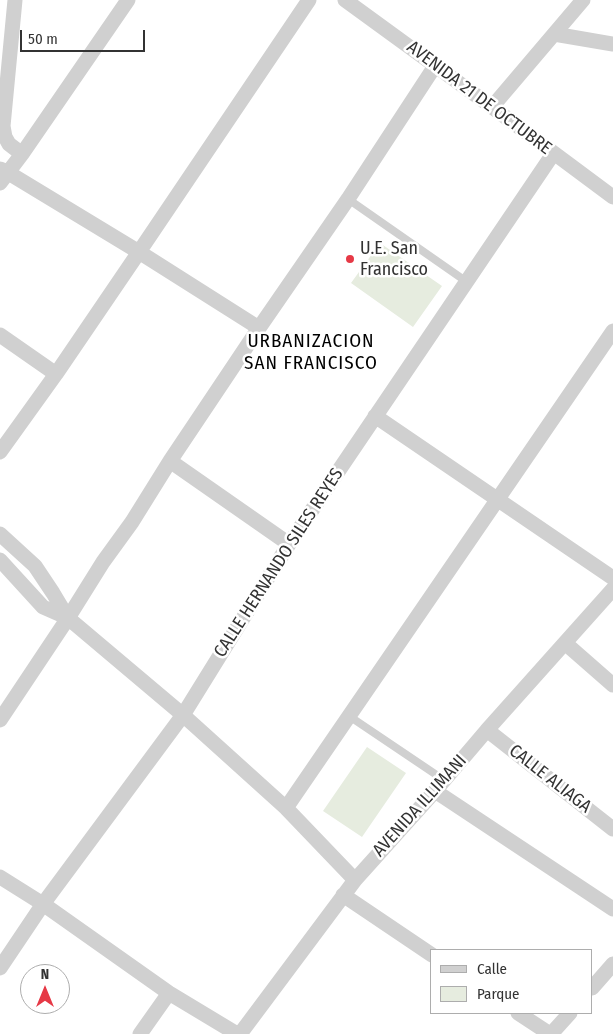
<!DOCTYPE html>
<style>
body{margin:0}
#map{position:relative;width:613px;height:1034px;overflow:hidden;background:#fff;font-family:"Fira Sans Condensed",sans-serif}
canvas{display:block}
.legend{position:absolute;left:430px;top:949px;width:162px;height:65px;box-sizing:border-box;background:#fff;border:1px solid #adadad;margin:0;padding:6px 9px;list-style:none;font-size:15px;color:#333}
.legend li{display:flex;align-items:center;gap:10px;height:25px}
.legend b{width:25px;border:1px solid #adadad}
.north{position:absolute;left:20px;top:964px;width:50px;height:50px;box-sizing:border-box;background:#fff;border:1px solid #adadad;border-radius:50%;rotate:0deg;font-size:14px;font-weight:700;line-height:20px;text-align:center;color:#333}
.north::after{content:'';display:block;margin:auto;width:18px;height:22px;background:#e63946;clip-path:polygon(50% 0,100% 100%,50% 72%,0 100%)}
.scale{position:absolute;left:20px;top:30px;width:125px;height:22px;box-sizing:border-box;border:2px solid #333;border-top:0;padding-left:6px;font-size:15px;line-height:18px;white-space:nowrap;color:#333;-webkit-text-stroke:4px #fff;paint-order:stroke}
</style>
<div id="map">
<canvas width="613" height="1034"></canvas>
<ul class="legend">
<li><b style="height:6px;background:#d0d0d0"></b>Calle</li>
<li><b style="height:14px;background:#e6ecdf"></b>Parque</li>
</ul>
<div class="north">N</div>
<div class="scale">50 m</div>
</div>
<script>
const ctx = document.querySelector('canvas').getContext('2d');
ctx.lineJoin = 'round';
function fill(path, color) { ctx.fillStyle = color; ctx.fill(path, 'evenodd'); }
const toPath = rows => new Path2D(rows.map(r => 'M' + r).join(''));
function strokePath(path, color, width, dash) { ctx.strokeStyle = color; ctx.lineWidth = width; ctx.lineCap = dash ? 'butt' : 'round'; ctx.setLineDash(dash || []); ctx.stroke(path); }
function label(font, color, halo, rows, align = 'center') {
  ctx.font = font + ' "Fira Sans Condensed",sans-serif'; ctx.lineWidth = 5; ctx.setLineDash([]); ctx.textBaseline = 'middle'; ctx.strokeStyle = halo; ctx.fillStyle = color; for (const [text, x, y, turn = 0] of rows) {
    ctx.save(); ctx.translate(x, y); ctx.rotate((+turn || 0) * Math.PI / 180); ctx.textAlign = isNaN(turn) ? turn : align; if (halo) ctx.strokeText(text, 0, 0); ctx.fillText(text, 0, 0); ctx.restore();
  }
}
const green = toPath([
 [380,243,442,286,413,327,351,283],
 [367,747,406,773,362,837,323,811]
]);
const lane = toPath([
 [348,199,467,282],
 [349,716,444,780]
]);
const street = toPath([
 [15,0,3,126,5,137,9,144,22,154],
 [345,0,492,107,613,197],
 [554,34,613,44],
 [492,107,583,0],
 [0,169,7,172,139,252,259,328],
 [0,183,22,154,128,0],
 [0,335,56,374],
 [375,416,613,578],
 [0,452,56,374,139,252,309,0],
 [170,461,289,544],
 [0,534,35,566,53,593,68,618,183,715,286,808,355,880],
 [0,560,43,607,68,618],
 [565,643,613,685],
 [0,720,68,618,103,562,132,522,170,461,259,328,348,199,435,66],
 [487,730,613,829],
 [435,791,613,909],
 [286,808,613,331],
 [0,877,43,904,169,993,237,1034],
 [343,895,432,955],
 [0,968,43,904,183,715,289,544,553,154],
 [592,988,613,964],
 [518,1013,550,1034],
 [140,1034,169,993],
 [240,1034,355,880,435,791,487,730,613,589],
 [551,1034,570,1013]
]);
const markers = [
 [350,259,5,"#e63946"]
];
const streetNames = [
 ["AVENIDA 21 DE OCTUBRE",479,98,37],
 ["CALLE HERNANDO SILES REYES",279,563,-57],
 ["CALLE ALIAGA",550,779,38],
 ["AVENIDA ILLIMANI",420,806,-48]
];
const poiNames = [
 ["U.E. San",360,249],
 ["Francisco",360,270]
];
const neighbourhoodNames = [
 ["URBANIZACION",311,342],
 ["SAN FRANCISCO",311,364]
];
fill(green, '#e6ecdf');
strokePath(lane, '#d0d0d0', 8);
strokePath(street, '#d0d0d0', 15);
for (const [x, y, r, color] of markers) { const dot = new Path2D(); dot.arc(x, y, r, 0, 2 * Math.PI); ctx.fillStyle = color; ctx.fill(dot); strokePath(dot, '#fff', 2); }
label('18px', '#333', '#fff', streetNames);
label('18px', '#333', '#fff', poiNames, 'left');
ctx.letterSpacing = '1px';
label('19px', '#000', '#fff', neighbourhoodNames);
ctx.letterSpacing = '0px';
</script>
